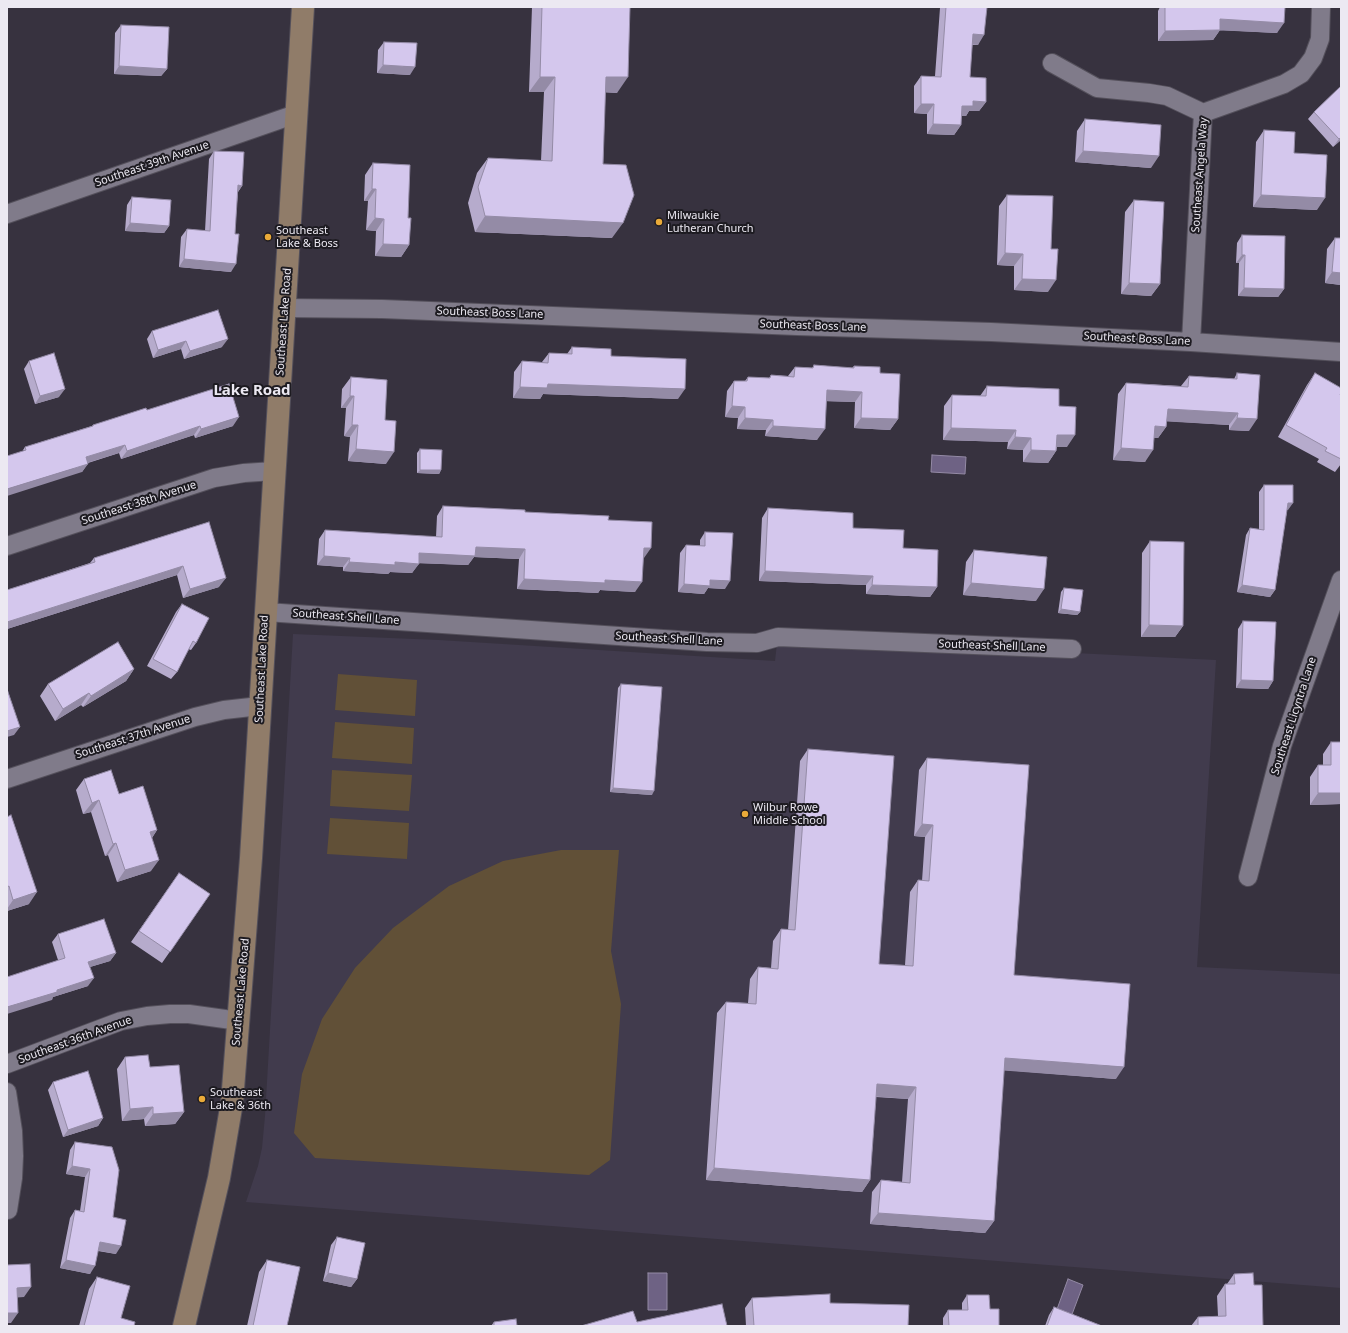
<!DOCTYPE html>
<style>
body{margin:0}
#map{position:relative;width:1348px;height:1333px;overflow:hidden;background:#37323f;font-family:"Noto Sans",sans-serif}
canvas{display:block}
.frame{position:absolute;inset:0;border:8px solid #ece9f2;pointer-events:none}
</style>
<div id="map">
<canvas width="1348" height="1333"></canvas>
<div class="frame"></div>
</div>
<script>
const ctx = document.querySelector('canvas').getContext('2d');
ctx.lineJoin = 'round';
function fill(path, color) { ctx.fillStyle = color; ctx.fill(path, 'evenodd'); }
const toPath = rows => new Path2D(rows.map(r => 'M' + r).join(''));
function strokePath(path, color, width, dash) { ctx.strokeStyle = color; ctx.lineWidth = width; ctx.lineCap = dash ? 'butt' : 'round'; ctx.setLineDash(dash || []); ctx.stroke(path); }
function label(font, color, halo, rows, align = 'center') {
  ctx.font = font + ' "Noto Sans",sans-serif'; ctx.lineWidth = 4; ctx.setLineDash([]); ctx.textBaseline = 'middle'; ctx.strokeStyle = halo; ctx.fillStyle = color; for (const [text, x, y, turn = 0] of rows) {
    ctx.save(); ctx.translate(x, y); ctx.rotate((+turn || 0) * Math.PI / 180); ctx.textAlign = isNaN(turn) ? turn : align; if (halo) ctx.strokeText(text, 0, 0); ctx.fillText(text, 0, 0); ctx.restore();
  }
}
const built = toPath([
 [293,634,439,640,775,661,777,643,974,648,1216,660,1197,967,1341,974,1341,1288,246,1202,258,1166,262,1148,265,1116]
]);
const green = toPath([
 [338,674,417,680,415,716,335,710],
 [335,722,414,728,412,764,332,758],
 [332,770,412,775,409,811,330,806],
 [330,818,409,823,407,859,327,854],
 [561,850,619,850,611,951,621,1004,610,1160,589,1175,315,1158,294,1133,302,1074,322,1019,355,968,393,928,449,886,503,861]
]);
const water = toPath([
 [932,455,966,457,965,474,931,472,932,455],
 [648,1273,667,1273,667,1310,648,1310,648,1273],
 [1068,1279,1083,1285,1071,1317,1056,1312,1068,1279]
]);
const street = toPath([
 [1052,63,1097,88,1149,93,1167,96,1203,113],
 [1203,113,1284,84,1301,74,1313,58,1320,39,1321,7],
 [7,214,296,114],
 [285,308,382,309,797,326,991,332,1191,342,1341,352],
 [1191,342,1203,113],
 [7,546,214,478,244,473,274,471],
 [266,612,707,642,757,643,778,637,1072,649],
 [7,779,195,717,224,710,260,706],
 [1248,877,1282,746,1341,580],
 [7,1064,121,1021,147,1016,170,1014,189,1014,239,1021],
 [7,1092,13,1131,14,1156,13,1178,8,1210]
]);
const secondary = toPath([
 [184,1326,219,1178,232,1102,251,858,303,7]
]);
const wall = toPath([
 [532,7,630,7,617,93,605,92,603,164,612,238,475,232,468,203,477,173,488,158,541,161,544,92,529,92],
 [941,7,987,7,978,45,972,45,970,77,986,102,979,111,969,111,966,116,961,116,961,125,954,135,927,134,927,114,914,113,914,86,921,76,935,76,940,8],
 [1160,7,1285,7,1277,33,1220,30,1213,40,1158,41,1158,11],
 [121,25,167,69,161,76,114,74,115,33],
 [384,42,410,75,377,73,378,50],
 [1341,86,1341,140,1333,147,1308,119,1314,112],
 [1085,119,1151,168,1075,162,1077,131],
 [1264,130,1294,153,1317,210,1253,207,1256,142],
 [214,151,242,186,238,192,231,272,179,267,181,237,187,229,205,231,209,159],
 [373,163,408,218,409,245,401,257,375,256,376,231,366,230,368,201,364,201,365,175],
 [1007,195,1048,292,1014,290,1014,266,997,265,999,206],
 [132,197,169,226,164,233,125,231,127,205],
 [1134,200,1160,284,1151,296,1121,294,1125,212],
 [1242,235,1284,289,1278,297,1238,296,1239,263,1236,263,1237,243],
 [1335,238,1341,285,1325,283,1327,249],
 [152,331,222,347,184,359,181,349,153,358,147,339],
 [572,347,611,356,678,399,543,394,540,399,513,398,514,372,522,361,542,362,549,353,567,354],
 [29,361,59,397,35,404,24,369],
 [814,365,852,368,854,366,880,373,898,419,890,430,854,428,855,402,826,401,817,440,765,436,766,430,737,429,738,418,725,417,727,391,734,381,745,381,748,377,769,378,771,375,788,376,795,367,812,368],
 [1237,373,1249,431,1229,430,1229,425,1167,421,1166,427,1158,438,1154,438,1145,462,1113,460,1118,394,1126,383,1181,386,1189,376,1234,379],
 [1315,373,1341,396,1341,464,1335,472,1317,462,1319,459,1278,437,1307,385],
 [351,377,385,420,386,464,348,461,350,437,344,436,346,408,341,408,342,389],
 [987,386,1059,406,1067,447,1057,447,1056,451,1048,463,1023,462,1023,450,1007,449,1008,442,943,440,944,406,952,395,980,396],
 [147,410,233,426,195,438,194,435,121,459,119,453,88,463,82,472,23,450,25,447,92,426,93,425],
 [420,449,441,470,439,474,417,473,417,453],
 [1264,485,1288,510,1287,510,1275,590,1270,597,1237,592,1246,535,1250,528,1259,530,1259,492],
 [443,506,525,512,608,520,644,558,643,558,635,592,600,590,598,593,517,589,519,559,474,557,468,565,419,563,412,573,390,572,388,574,343,571,343,567,317,565,319,539,325,530,436,537,437,516],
 [768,508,853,528,903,548,937,587,930,597,866,594,866,585,759,581,762,518],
 [209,522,219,587,183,598,177,575,7,629,7,590,90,563,94,558],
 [705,532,725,589,708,588,704,594,678,592,680,553,686,545,700,546,700,540],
 [1150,541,1183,626,1175,637,1141,637,1142,553],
 [974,550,1036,601,963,595,966,562],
 [1064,588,1080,612,1077,615,1058,613,1061,592],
 [182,604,196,643,191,650,188,649,177,672,171,679,147,666,176,612],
 [1243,621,1273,681,1268,689,1236,688,1238,629],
 [134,669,126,681,83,707,81,705,55,721,40,696,48,684],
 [621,684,652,795,610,792,618,688],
 [1331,742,1341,804,1310,805,1310,777,1318,765,1323,765,1323,754],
 [808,749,879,964,905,965,910,892,918,880,922,881,925,837,914,836,919,770,927,758,1014,975,1116,1079,1004,1070,994,1221,985,1233,870,1224,872,1192,881,1180,902,1182,908,1099,876,1097,870,1180,862,1192,706,1180,717,1013,726,1002,748,1003,750,979,758,967,771,968,773,941,781,929,788,930,800,761],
 [84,779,119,794,157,830,152,838,151,871,117,882,108,855,105,856,91,812,83,814,76,790],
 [7,817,29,904,7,911],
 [179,873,210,894,162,963,131,942],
 [58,934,116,953,110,961,90,967,88,986,53,997,52,1000,58,960,52,942],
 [125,1057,150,1067,184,1112,175,1124,145,1126,144,1119,122,1121,117,1069],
 [53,1082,103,1118,98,1126,63,1137,48,1090],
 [75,1142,112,1147,113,1217,116,1254,98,1251,90,1274,60,1268,70,1218,75,1210,80,1211,85,1177,66,1174,70,1150],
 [337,1237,357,1279,351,1287,323,1281,331,1245],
 [267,1260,287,1326,247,1326,259,1272],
 [1234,1274,1254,1285,1263,1326,1191,1326,1198,1317,1218,1316,1217,1296,1225,1284,1227,1284],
 [97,1277,121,1318,134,1326,79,1326,89,1289],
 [967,1295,990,1309,999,1326,943,1326,943,1318,948,1310,962,1310,962,1303],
 [752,1298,830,1303,908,1326,746,1326,745,1308],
 [1054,1307,1102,1326,1045,1326,1049,1315],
 [494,1322,517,1326,491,1326]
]);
const shadedWall = toPath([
 [1220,19,1284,23,1277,33,1213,30],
 [1220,30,1213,40,1158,41,1165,31],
 [973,34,984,35,978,45,966,44],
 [383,65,415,67,410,75,377,73],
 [119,66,167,69,161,76,114,74],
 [540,77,555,77,544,92,529,92],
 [606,77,628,77,617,93,595,92],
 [973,101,986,102,979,111,969,111,966,116,955,116,962,106],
 [921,104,934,104,927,114,914,113],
 [933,124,961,125,954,135,927,134],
 [1341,137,1341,140,1333,147,1339,139],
 [1083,151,1159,156,1151,168,1075,162],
 [238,185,242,186,237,193],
 [372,189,376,189,368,201,364,201],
 [1261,195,1325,198,1317,210,1253,207],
 [485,216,623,223,612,238,475,232],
 [375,218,384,219,376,231,366,230],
 [130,223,169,226,164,233,125,231],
 [383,244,409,245,401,257,375,256],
 [1005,253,1023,254,1014,266,997,265],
 [1242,255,1245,255,1239,263,1236,263],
 [184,259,236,264,231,272,179,267],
 [1332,272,1341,273,1341,285,1325,283],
 [1022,279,1056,280,1048,292,1014,290],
 [1129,283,1160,284,1151,296,1121,294],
 [1244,288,1284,289,1278,297,1238,296],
 [228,339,222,347,184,359,190,351],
 [186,341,181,349,153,358,158,350],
 [548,384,685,389,678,399,543,394,540,399,513,398,520,387],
 [65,389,59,397,35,404,40,396],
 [827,390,862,392,855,402,820,401],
 [350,396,354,396,346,408,341,408],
 [732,406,745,407,738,418,725,417],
 [1168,409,1238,413,1229,425,1159,421],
 [239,417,233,426,195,438,201,429],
 [745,418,773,420,766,430,737,429],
 [861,418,898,419,890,430,854,428],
 [1237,418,1257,419,1249,431,1229,430],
 [352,425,358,425,350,437,344,436],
 [200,426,194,435,121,459,127,451],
 [773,426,825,429,817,440,765,436],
 [1155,426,1166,427,1158,438,1147,438],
 [951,428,1016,430,1008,442,943,440],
 [1057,435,1075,435,1067,447,1049,447],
 [1015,437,1031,438,1023,450,1007,449],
 [125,445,119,453,80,465,86,457],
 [1121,448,1153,450,1145,462,1113,460],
 [356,449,394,452,386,464,348,461],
 [1031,450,1056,451,1048,463,1023,462],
 [88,464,82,472,7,496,7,489],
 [420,470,441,470,439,474,417,473],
 [1288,503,1293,503,1288,510,1283,510],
 [476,547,525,549,519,559,474,557,468,565,413,563,419,553],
 [644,548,651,548,644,558,637,558],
 [324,556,350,558,343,567,317,565],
 [349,562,395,562,419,564,412,573,390,572,388,574,343,571],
 [183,566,177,575,7,629,7,622],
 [765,571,873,576,866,585,759,581],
 [226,578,219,587,183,598,190,589],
 [524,579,605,580,642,582,635,592,600,590,598,593,517,589],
 [710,580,730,581,725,589,708,588,704,594,678,592,684,584],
 [971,583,1044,589,1036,601,963,595],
 [872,585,937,587,930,597,866,594],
 [1242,585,1275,590,1270,597,1237,592],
 [1061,609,1080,612,1077,615,1058,613],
 [1149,625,1183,626,1175,637,1141,637],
 [134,669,126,681,83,707,91,696],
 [1241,680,1273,681,1268,689,1236,688],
 [89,693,81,705,55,721,63,709],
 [20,727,14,735,7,737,7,731],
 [613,788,654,791,652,795,610,792],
 [1318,793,1341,793,1341,804,1310,805],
 [99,800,91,812,83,814,92,803],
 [922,824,933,825,925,837,914,836],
 [157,830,149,842,150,832],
 [116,843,108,855,105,856,113,844],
 [159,860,151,871,117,882,125,870],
 [37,892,29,904,7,911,7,909,13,900],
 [116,953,110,961,83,969,88,962],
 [94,978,88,986,53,997,52,1000,7,1014,7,1007,57,990],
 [1005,1058,1124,1067,1116,1079,997,1070],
 [877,1084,916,1087,908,1099,869,1096],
 [153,1107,144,1119,122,1121,130,1109],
 [184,1112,175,1124,145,1126,153,1114],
 [103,1118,98,1126,63,1137,68,1130],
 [72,1166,90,1169,85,1177,66,1174],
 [714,1168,870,1180,862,1192,706,1180],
 [878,1213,994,1221,985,1233,870,1224],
 [100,1242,121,1246,116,1254,95,1250],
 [66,1260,95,1266,90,1274,60,1268],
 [328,1273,357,1279,351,1287,323,1281],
 [31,1287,24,1297,10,1298,17,1288],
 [7,1313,18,1313,11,1323,7,1323]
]);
const building = toPath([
 [542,7,630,7,628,77,606,77,603,164,626,165,634,195,623,223,485,216,478,187,488,158,552,161,555,77,540,77,542,7],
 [946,7,987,7,984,35,973,34,970,77,986,78,986,102,973,101,973,106,962,106,961,125,933,124,934,104,921,104,921,76,941,77,946,7],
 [1165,7,1285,7,1284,23,1220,19,1220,30,1165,31,1165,7],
 [121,25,169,27,167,69,119,66,121,25],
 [384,42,417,43,415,67,383,65,384,42],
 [1341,86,1341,137,1339,139,1314,112,1341,86],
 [1085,119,1161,125,1159,156,1083,151,1085,119],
 [1264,130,1295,132,1294,153,1327,155,1325,198,1261,195,1264,130],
 [214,151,244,152,242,186,238,185,235,234,239,234,236,264,184,259,187,229,210,231,214,151],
 [373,163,410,165,408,218,411,218,409,245,383,244,384,219,375,218,376,189,372,189,373,163],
 [1007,195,1053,196,1051,249,1058,249,1056,280,1022,279,1023,254,1005,253,1007,195],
 [132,197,171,200,169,226,130,223,132,197],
 [1134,200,1164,202,1160,284,1129,283,1134,200],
 [1242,235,1285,236,1284,289,1244,288,1245,255,1242,255,1242,235],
 [1335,238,1341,238,1341,273,1332,272,1335,238],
 [218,310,228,339,190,351,186,341,158,350,152,331,218,310],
 [572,347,611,349,611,356,686,359,685,389,548,384,547,388,520,387,522,361,548,363,549,353,572,354,572,347],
 [54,353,65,389,40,396,29,361,54,353],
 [814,365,854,368,854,366,880,367,880,373,900,374,898,419,861,418,862,392,827,390,825,429,773,426,773,420,745,418,745,407,732,406,734,381,747,381,748,377,770,378,771,375,794,377,795,367,813,368,814,365],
 [1237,373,1260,375,1257,419,1237,418,1238,413,1168,409,1166,427,1155,426,1153,450,1121,448,1126,383,1188,387,1189,376,1237,379,1237,373],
 [1315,373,1341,388,1341,393,1340,395,1341,396,1341,459,1325,451,1327,448,1286,425,1315,373],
 [351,377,387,380,385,420,396,421,394,452,356,449,358,425,352,425,354,396,350,396,351,377],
 [229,384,239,417,201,429,200,426,127,451,125,445,86,457,88,464,7,489,7,456,26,450,25,447,93,426,93,425,146,408,147,410,229,384],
 [987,386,1059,389,1059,406,1076,407,1075,435,1057,435,1056,451,1031,450,1031,438,1015,437,1016,430,951,428,952,395,986,396,987,386],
 [420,449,442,450,441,470,420,470,420,449],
 [1264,485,1293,485,1293,503,1288,503,1275,590,1242,585,1250,528,1264,530,1264,485],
 [443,506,525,510,525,512,609,516,608,520,652,522,651,548,644,548,642,582,605,580,605,583,524,579,525,549,476,547,475,556,419,553,419,564,395,562,395,565,349,562,350,558,324,556,325,530,442,537,443,506],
 [768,508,853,513,853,528,904,530,903,548,938,550,937,587,872,585,873,576,765,571,768,508],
 [209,522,226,578,190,589,183,566,7,622,7,590,95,562,94,558,209,522],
 [705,532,733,533,730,581,710,580,710,586,684,584,686,545,705,546,705,532],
 [1150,541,1184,542,1183,626,1149,625,1150,541],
 [974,550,1047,557,1044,589,971,583,974,550],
 [1064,588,1083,590,1080,612,1061,609,1064,588],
 [182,604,209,618,196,643,193,641,177,672,153,659,182,604],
 [1243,621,1276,622,1273,681,1241,680,1243,621],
 [118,642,134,669,91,696,89,693,63,709,48,684,118,642],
 [621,684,662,687,654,791,613,788,621,684],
 [8,692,20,727,7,731,7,693,8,692],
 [1331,742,1341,742,1341,793,1318,793,1318,765,1331,765,1331,742],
 [808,749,894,756,879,964,913,966,918,880,929,881,933,825,922,824,927,758,1029,765,1014,975,1130,984,1124,1067,1005,1058,994,1221,878,1213,881,1180,910,1183,916,1087,877,1084,870,1180,714,1168,726,1002,756,1004,758,967,778,969,781,929,795,930,808,749],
 [111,770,119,794,143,786,157,830,150,832,159,860,125,870,116,843,113,844,99,800,92,803,84,779,111,770],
 [11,815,37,892,13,900,9,886,7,887,7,817,11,815],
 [179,873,210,894,170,952,139,931,179,873],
 [104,919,116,953,88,962,94,978,57,990,57,992,7,1007,7,977,65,958,58,934,104,919],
 [148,1055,150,1067,179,1065,184,1112,153,1114,153,1107,130,1109,125,1057,148,1055],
 [88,1071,103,1118,68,1130,53,1082,88,1071],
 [75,1142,112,1147,119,1170,113,1217,126,1220,121,1246,100,1242,95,1266,66,1260,75,1210,84,1212,90,1169,72,1166,75,1142],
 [337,1237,365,1243,357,1279,328,1273,337,1237],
 [267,1260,300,1267,287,1326,253,1326,267,1260],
 [30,1264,31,1287,17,1288,18,1313,7,1313,7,1265,30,1264],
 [1253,1273,1254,1285,1262,1285,1263,1326,1198,1326,1198,1317,1226,1316,1225,1284,1235,1284,1234,1274,1253,1273],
 [97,1277,130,1286,121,1318,135,1322,134,1326,84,1326,97,1277],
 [830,1294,830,1303,909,1305,908,1326,754,1326,752,1298,830,1294],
 [967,1295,989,1295,990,1309,999,1309,999,1326,949,1326,948,1310,968,1310,967,1295],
 [722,1304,727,1326,581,1326,633,1311,637,1322,722,1304],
 [1054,1307,1102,1326,1047,1326,1054,1307],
 [516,1319,517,1326,494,1326,494,1322,516,1319]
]);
const markers = [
 [659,222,4,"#eaaa39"],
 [268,237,4,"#eaaa39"],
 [745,814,4,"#eaaa39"],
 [202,1099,4,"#eaaa39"]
];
const streetNames = [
 ["Southeast 39th Avenue",152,164,-19],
 ["Southeast Angela Way",1200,175,-86],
 ["Southeast Boss Lane",490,313,2],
 ["Southeast Lake Road",284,322,-86],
 ["Southeast Boss Lane",813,326,2],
 ["Southeast Boss Lane",1137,339,3],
 ["Southeast 38th Avenue",139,503,-18],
 ["Southeast Shell Lane",346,617,4],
 ["Southeast Shell Lane",669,639,3],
 ["Southeast Shell Lane",992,646,2],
 ["Southeast Lake Road",262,669,-87],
 ["Southeast Licyntra Lane",1294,716,-72],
 ["Southeast 37th Avenue",133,737,-18],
 ["Southeast Lake Road",241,992,-85],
 ["Southeast 36th Avenue",75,1040,-20]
];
const poiNames = [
 ["Milwaukie",667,216],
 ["Lutheran Church",667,229],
 ["Southeast",276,231],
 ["Lake & Boss",276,244],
 ["Wilbur Rowe",753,808],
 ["Middle School",753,821],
 ["Southeast",210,1093],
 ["Lake & 36th",210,1106]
];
const districtNames = [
 ["Lake Road",252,391]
];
fill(built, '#413b4d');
fill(green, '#615037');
fill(water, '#6e6284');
strokePath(water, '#948aa5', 1);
strokePath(street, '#54505b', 20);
strokePath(secondary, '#54505b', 24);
strokePath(street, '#807b8a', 18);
strokePath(secondary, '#907c69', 22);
fill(wall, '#b6abcc');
fill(shadedWall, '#948ba6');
fill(building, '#d4c7ed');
strokePath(building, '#948ba6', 1);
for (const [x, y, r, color] of markers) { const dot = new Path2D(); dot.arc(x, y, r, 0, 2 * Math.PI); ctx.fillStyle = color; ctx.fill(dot); strokePath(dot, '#1d1b21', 1.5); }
label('11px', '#ece9f2', '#1d1b21', streetNames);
label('11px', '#ece9f2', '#1d1b21', poiNames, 'left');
label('bold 15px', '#ece9f2', '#1d1b21', districtNames);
</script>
